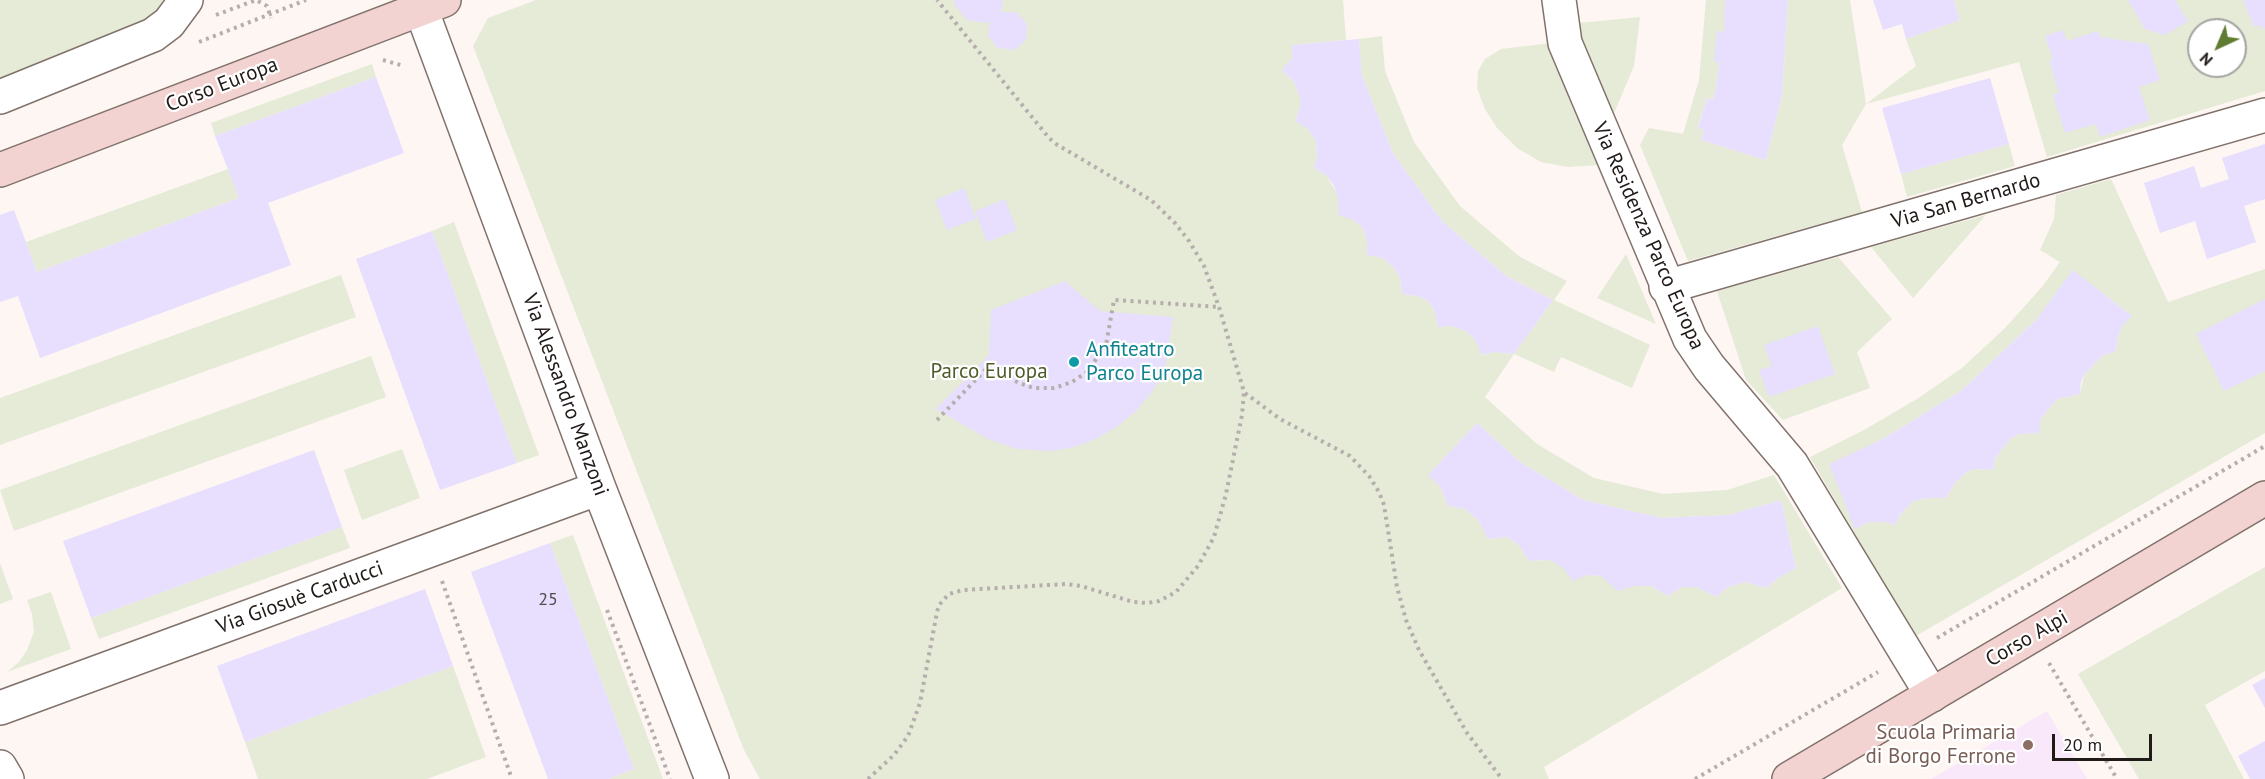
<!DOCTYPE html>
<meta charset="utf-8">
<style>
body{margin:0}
#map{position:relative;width:2265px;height:779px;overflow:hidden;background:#fdf6f3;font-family:"PT Sans",sans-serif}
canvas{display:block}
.north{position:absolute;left:2187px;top:18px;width:60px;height:60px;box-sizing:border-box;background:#fff;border:2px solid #a6a3a3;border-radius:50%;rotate:224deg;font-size:16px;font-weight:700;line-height:24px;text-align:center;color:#201a18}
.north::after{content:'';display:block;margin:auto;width:21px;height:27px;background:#607c31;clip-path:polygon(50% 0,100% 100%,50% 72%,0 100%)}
.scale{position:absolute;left:2052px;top:734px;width:100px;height:27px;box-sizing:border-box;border:3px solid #201a18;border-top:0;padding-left:8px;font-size:18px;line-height:21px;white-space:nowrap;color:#201a18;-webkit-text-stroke:4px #fff;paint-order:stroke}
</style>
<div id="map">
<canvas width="2265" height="779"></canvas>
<div class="north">N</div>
<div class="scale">20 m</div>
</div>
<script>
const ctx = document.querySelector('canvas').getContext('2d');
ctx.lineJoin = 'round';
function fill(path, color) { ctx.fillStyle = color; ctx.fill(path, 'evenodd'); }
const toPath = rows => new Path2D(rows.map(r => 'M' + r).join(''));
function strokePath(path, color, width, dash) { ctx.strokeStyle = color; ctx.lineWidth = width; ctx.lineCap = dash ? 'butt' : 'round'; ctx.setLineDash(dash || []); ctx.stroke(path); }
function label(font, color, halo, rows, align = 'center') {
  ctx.font = font + ' "PT Sans",sans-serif'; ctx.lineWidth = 4.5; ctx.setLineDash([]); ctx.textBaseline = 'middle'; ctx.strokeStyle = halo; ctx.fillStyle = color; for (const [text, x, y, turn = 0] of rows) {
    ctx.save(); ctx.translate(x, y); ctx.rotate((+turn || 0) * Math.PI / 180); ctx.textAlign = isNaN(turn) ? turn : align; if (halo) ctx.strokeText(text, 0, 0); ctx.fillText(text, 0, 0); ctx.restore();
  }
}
const education = toPath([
 [2047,711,2087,779,1931,779]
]);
const green = toPath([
 [0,0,171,0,150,18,134,26,0,79],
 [536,0,1343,0,1346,40,1292,45,1292,58,1282,70,1294,82,1300,97,1300,108,1295,121,1308,129,1316,141,1317,155,1314,168,1326,175,1353,220,1363,228,1367,241,1367,255,1383,258,1394,268,1400,278,1402,294,1417,296,1428,301,1434,309,1438,327,1451,326,1464,330,1474,338,1483,355,1493,352,1514,354,1553,300,1506,276,1442,221,1393,153,1362,76,1359,39,1382,36,1385,71,1414,142,1460,206,1520,257,1567,281,1554,300,1650,345,1632,388,1561,357,1554,372,1514,354,1485,397,1537,444,1594,478,1663,494,1727,490,1774,475,1842,588,1544,767,1549,779,760,779,744,750,473,46,488,18],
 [1477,423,1520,462,1583,500,1662,518,1729,515,1781,500,1796,567,1780,577,1766,588,1746,582,1728,587,1716,597,1697,587,1682,587,1668,596,1651,586,1634,586,1601,576,1587,575,1563,568,1550,560,1529,561,1519,545,1507,537,1488,539,1478,520,1465,509,1448,506,1440,486,1429,475],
 [1706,0,1725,0,1726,10,1724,32,1717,31,1719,62,1716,87,1713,100,1707,98,1698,127,1704,130,1701,140,1766,160,1782,95,1788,0,1850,0,1866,104,1916,66,1906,39,1960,20,1954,0,2265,0,2265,91,2047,157,2019,62,1866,104,1842,145,1862,212,1688,261,1640,145,1649,128,1683,134,1699,80],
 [2199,30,2235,30,2235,66,2199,66],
 [1640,17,1634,66,1612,118,1581,39,1579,23],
 [1551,43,1600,165,1568,167,1541,162,1517,148,1497,128,1485,109,1477,88,1478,71,1485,59,1501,49],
 [372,64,376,77,215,136,211,123],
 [2009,144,2015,166,1907,197,1901,174],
 [228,169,239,198,37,272,26,242],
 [2111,179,2168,302,2265,269,2265,433,1914,637,1810,457,1864,430,1917,399,1962,368,2004,329,2042,287,2060,262,2040,250,2054,219,2056,195],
 [2073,271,2131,315,2122,326,2118,336,2116,351,2102,356,2084,375,2080,394,2057,399,2041,419,2038,433,2020,434,2012,437,1996,457,1993,470,1974,469,1965,473,1954,484,1946,498,1928,498,1913,501,1900,515,1895,525,1886,522,1869,522,1855,529,1883,439,1962,390,2036,320],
 [1986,215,1913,298,1871,247],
 [454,222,539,455,517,463,432,231],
 [1626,254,1656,324,1597,298],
 [1838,257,1892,319,1857,352,1870,388,1783,420,1746,380,1717,291],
 [341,275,356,317,0,445,0,398],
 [371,356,386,397,14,531,0,490],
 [402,449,420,498,362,520,344,470],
 [342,527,350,548,99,639,91,618],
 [573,535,663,779,608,779,634,769,550,543],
 [0,563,13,599,0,604],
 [2265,567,2265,671,2205,705,2244,779,2139,779,2078,674],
 [51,592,71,649,7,672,19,662,27,650,34,632,32,614,27,600],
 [453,666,486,757,427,779,258,779,245,742]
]);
const building = toPath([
 [954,0,1003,0,1002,10,1000,12,1016,12,1027,24,1026,40,1014,50,998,48,988,36,990,20,987,23,967,20,954,4],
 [1725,0,1788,0,1782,95,1766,160,1701,140,1704,130,1698,128,1707,98,1713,100,1716,87,1719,62,1714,62,1717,31,1724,32],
 [1873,0,1954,0,1960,20,1906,39,1902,24,1883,30],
 [2128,0,2175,0,2188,21,2165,35,2145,29],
 [2243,0,2265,0,2265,28,2261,29,2260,25,2254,27],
 [2063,30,2067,41,2098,31,2100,37,2148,44,2160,80,2139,87,2150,120,2100,137,2096,124,2065,133,2053,95,2059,93,2049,60,2053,59,2045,36],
 [1359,39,1362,76,1393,153,1442,221,1506,276,1553,300,1514,354,1493,352,1482,355,1474,338,1464,330,1451,326,1438,327,1434,309,1428,301,1417,296,1402,294,1400,278,1394,268,1383,258,1367,255,1367,241,1363,228,1353,220,1338,215,1338,198,1334,186,1326,175,1314,168,1317,155,1316,141,1308,129,1295,121,1300,108,1300,97,1294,82,1282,70,1292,58,1292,45],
 [376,77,404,153,268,203,291,265,40,358,18,296,0,302,0,215,14,210,37,272,239,198,215,136],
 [1990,78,2009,144,1901,174,1882,108],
 [2265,144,2265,199,2244,206,2256,242,2207,259,2195,221,2160,233,2144,183,2194,166,2201,188,2229,179,2222,158],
 [964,188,976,219,947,230,935,200],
 [1005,199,1017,230,987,242,975,211],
 [432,231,517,463,440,490,356,259],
 [2073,270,2132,316,2122,326,2118,336,2116,351,2102,356,2084,375,2081,382,2080,394,2057,399,2041,419,2039,433,2020,434,2012,437,1996,457,1993,470,1974,469,1965,473,1954,484,1946,498,1928,498,1913,501,1900,515,1895,525,1886,522,1869,522,1855,529,1829,464,1883,439,1962,390,2036,320],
 [1065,281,1100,311,1173,317,1165,369,1152,392,1136,411,1118,426,1096,439,1074,447,1052,451,1017,449,988,439,936,409,989,355,991,310],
 [2265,299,2265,371,2224,391,2196,334],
 [1818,326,1835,374,1769,397,1759,370,1772,366,1764,345],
 [1477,423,1520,462,1583,500,1662,518,1729,515,1781,500,1796,568,1780,577,1766,588,1746,582,1728,587,1716,597,1697,587,1682,587,1668,596,1651,586,1634,586,1618,591,1601,576,1587,575,1573,581,1563,568,1550,560,1529,561,1519,545,1507,537,1488,539,1478,520,1465,509,1448,506,1440,486,1428,475],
 [314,450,342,527,91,618,63,541],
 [550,543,634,769,608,779,548,779,471,572],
 [425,589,453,666,245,742,217,666],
 [2265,678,2265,708,2252,685],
 [2265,741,2265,779,2250,779,2238,756]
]);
const path = toPath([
 [216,15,256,0,267,6,271,18],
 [199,42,306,0],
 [383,60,404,66],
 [1245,393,1280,419,1350,456,1369,476,1379,492,1384,505,1397,587,1406,620,1419,650,1467,733,1502,779],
 [937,420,989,366,1019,383,1034,388,1054,388,1072,382,1087,372,1106,345,1114,300,1219,307],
 [442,581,512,779],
 [607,610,670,779],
 [1937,638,2265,446],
 [2049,663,2117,779],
 [868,779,894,755,908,736,920,703,937,612,939,605,949,594,963,590,1066,584,1081,586,1133,602,1147,603,1159,601,1176,592,1198,566,1214,537,1226,494,1242,415,1244,392,1219,307,1204,266,1189,241,1175,223,1151,200,1056,144,1049,138,937,0],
 [1695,779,1878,672]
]);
const street = toPath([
 [1559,0,1565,43,1690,339,1709,367,1792,465,1932,695],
 [421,9,599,488,712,779],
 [0,97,153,35,169,23,186,0],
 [1666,287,2265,115],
 [0,708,599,488],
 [0,767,7,779]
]);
const secondary = toPath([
 [0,170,444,0],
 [1789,779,2265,498]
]);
const markers = [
 [1074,362,6,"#0f9aa8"],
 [2028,745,6,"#8d6e63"]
];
const numberNames = [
 ["25",548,600]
];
const streetNames = [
 ["Corso Europa",222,85,-21],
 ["Via San Bernardo",1966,201,-16],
 ["Via Residenza Parco Europa",1648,236,66],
 ["Via Alessandro Manzoni",565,395,70],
 ["Via Giosuè Carducci",300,598,-20],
 ["Corso Alpi",2027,639,-30]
];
const cultureNames = [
 ["Anfiteatro",1086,350],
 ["Parco Europa",1086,374]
];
const parkNames = [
 ["Parco Europa",989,372]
];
const educationNames = [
 ["Scuola Primaria",2016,733],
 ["di Borgo Ferrone",2016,757]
];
fill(education, '#f9e8f9');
fill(green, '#e5ebd6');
fill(building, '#e8defe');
strokePath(street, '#81726b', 36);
strokePath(secondary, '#81726b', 36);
strokePath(path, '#b5aeac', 4, [3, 4.5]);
strokePath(street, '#fff', 33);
strokePath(secondary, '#f3d3d2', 33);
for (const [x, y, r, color] of markers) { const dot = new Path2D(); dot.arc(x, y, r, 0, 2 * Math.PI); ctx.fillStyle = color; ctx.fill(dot); strokePath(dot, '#fff', 2); }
label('18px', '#524b52', null, numberNames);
label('21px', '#201a18', '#fff', streetNames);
label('21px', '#0d838f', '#fff', cultureNames, 'left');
label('21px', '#4e5b2a', '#fff', parkNames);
label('21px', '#785e54', '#fff', educationNames, 'right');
</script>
